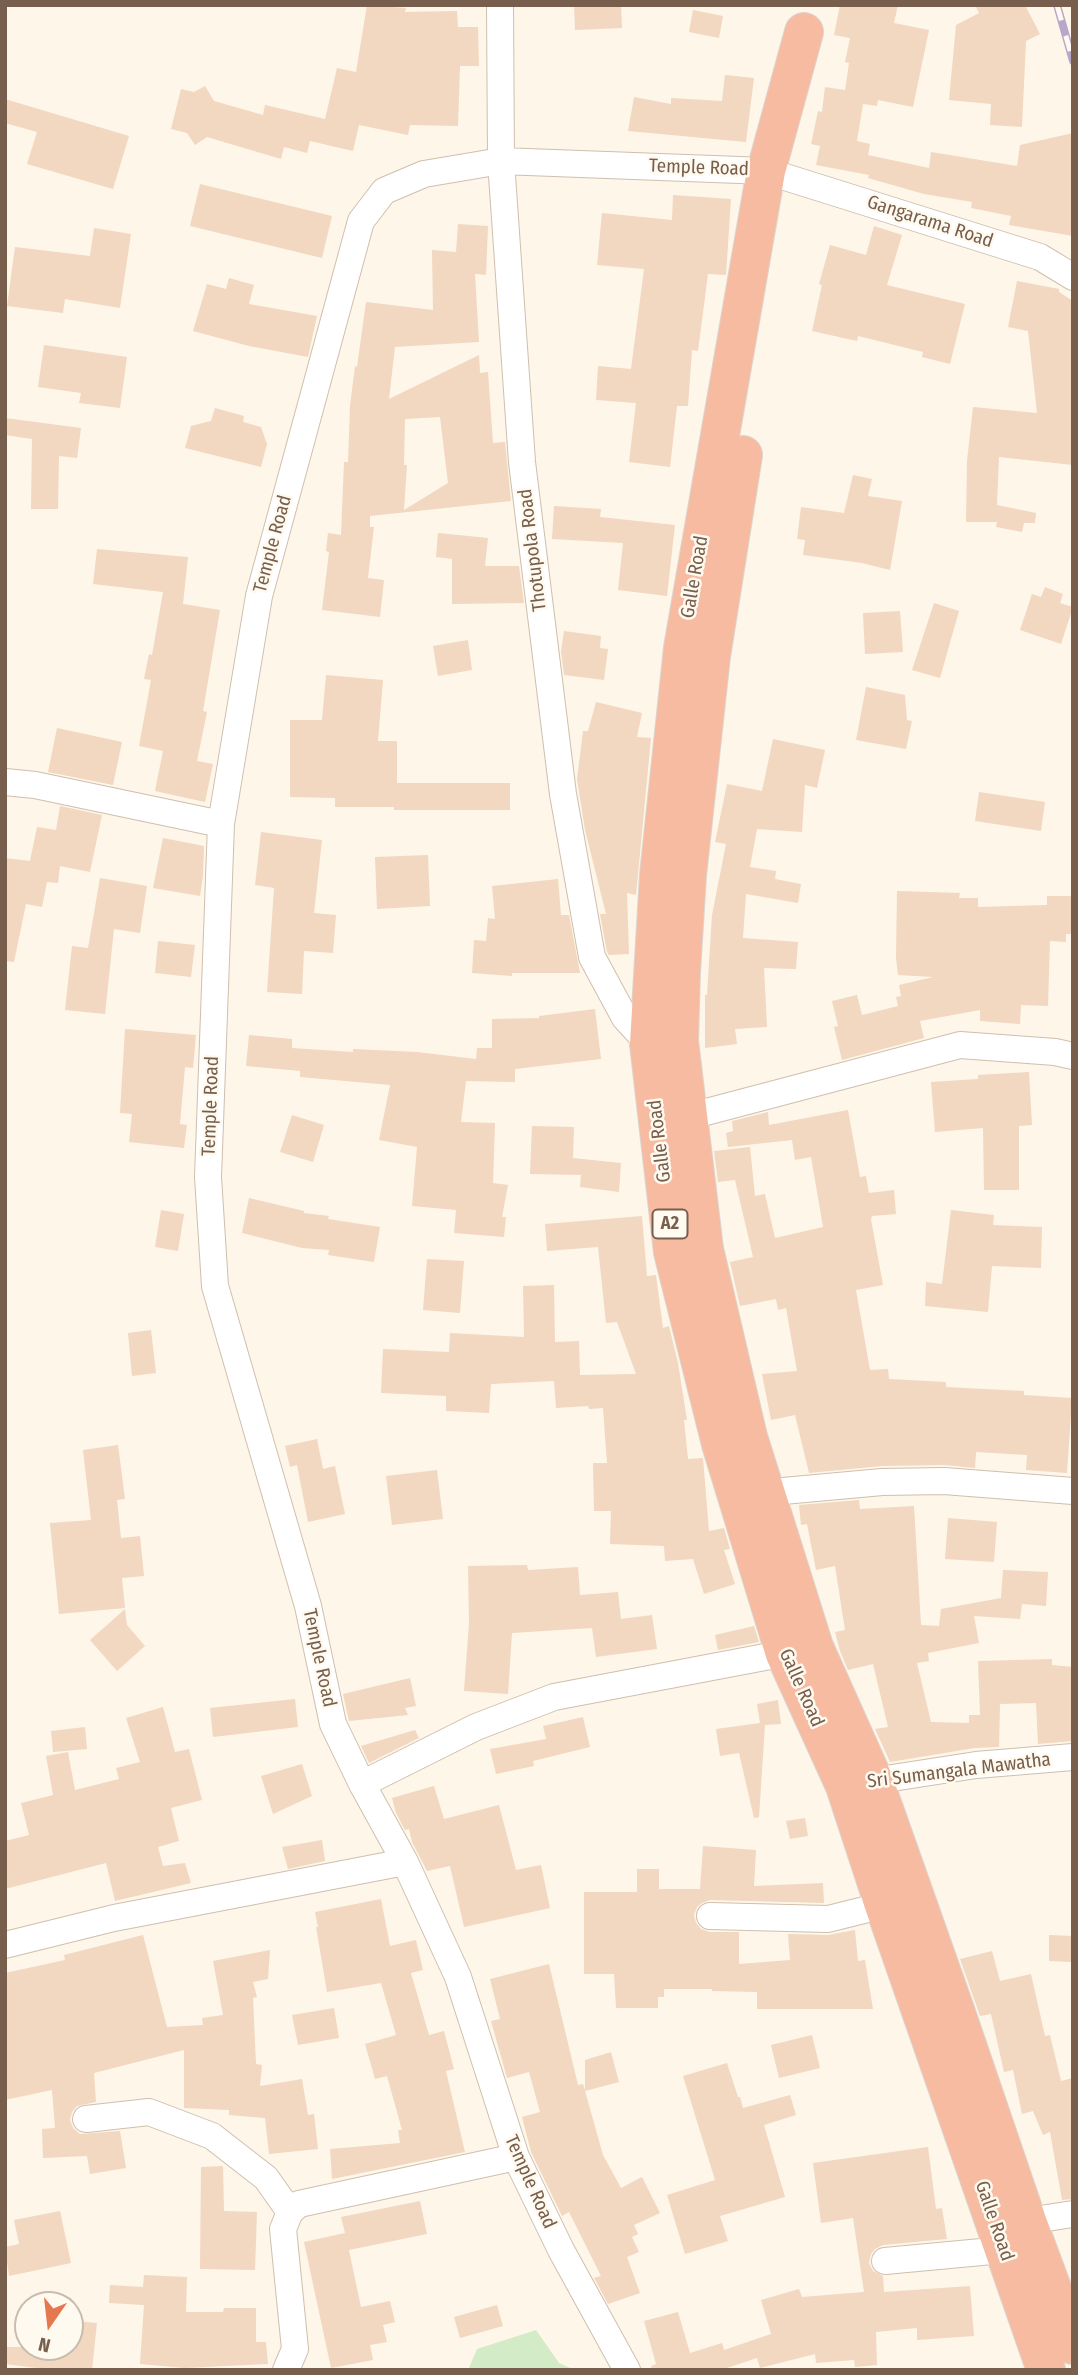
<!DOCTYPE html>
<style>
body{margin:0}
#map{position:relative;width:1078px;height:2375px;overflow:hidden;background:#fdf6e9;font-family:"Fira Sans Condensed",sans-serif}
canvas{display:block}
.frame{position:absolute;inset:0;border:7px solid #785e4c;pointer-events:none}
.north{position:absolute;left:14px;top:2291px;width:70px;height:70px;box-sizing:border-box;background:#fffaf0;border:2px solid #c9bcae;border-radius:50%;rotate:194deg;font-size:19px;font-weight:700;line-height:28px;text-align:center;color:#785e4c}
.north::after{content:'';display:block;margin:auto;width:24px;height:32px;background:#e6784f;clip-path:polygon(50% 0,100% 100%,50% 72%,0 100%)}
</style>
<div id="map">
<canvas width="1078" height="2375"></canvas>
<div class="frame"></div>
<div class="north">N</div>
</div>
<script>
const ctx = document.querySelector('canvas').getContext('2d');
ctx.lineJoin = 'round';
function fill(path, color) { ctx.fillStyle = color; ctx.fill(path, 'evenodd'); }
const toPath = rows => new Path2D(rows.map(r => 'M' + r).join(''));
function strokePath(path, color, width, dash) { ctx.strokeStyle = color; ctx.lineWidth = width; ctx.lineCap = dash ? 'butt' : 'round'; ctx.setLineDash(dash || []); ctx.stroke(path); }
function label(font, color, halo, rows, align = 'center') {
  ctx.font = font + ' "Fira Sans Condensed",sans-serif'; ctx.lineWidth = 5; ctx.setLineDash([]); ctx.textBaseline = 'middle'; ctx.strokeStyle = halo; ctx.fillStyle = color; for (const [text, x, y, turn = 0] of rows) {
    ctx.save(); ctx.translate(x, y); ctx.rotate((+turn || 0) * Math.PI / 180); ctx.textAlign = isNaN(turn) ? turn : align; if (halo) ctx.strokeText(text, 0, 0); ctx.fillText(text, 0, 0); ctx.restore();
  }
}
const green = toPath([
 [536,2330,559,2363,575,2370,468,2370,477,2349]
]);
const building = toPath([
 [367,5,406,8,405,12,457,11,458,27,478,27,479,66,460,66,458,126,410,125,408,135,359,125,353,151,310,141,307,153,284,147,281,159,207,137,195,145,187,133,171,129,181,89,194,92,205,86,214,101,263,115,265,105,325,119,337,68,356,72],
 [574,5,621,5,622,28,575,30],
 [840,5,898,5,894,23,929,30,913,107,878,100,877,106,863,104,857,141,870,144,868,155,929,168,931,152,1017,166,1020,145,1073,133,1073,236,1009,225,1011,216,971,208,972,202,924,194,868,178,869,175,816,165,820,146,811,144,818,111,822,112,825,87,845,90,849,63,845,62,850,38,834,35],
 [975,5,1025,5,1040,34,1026,41,1022,127,990,125,991,104,949,100,956,25,979,13],
 [693,10,723,16,719,38,689,32],
 [725,75,754,78,746,142,628,131,634,97,671,104,671,98,722,101],
 [5,99,129,136,113,189,27,164,37,132,5,123],
 [200,184,332,216,322,258,190,226],
 [673,195,731,199,726,275,708,274,698,351,692,350,688,406,677,406,670,467,629,462,636,403,596,400,598,366,631,369,644,269,597,265,602,213,672,220],
 [458,224,488,226,486,275,475,274,479,342,395,347,389,399,479,355,480,373,488,372,493,443,505,442,511,501,370,516,370,527,374,527,368,578,384,580,380,617,322,610,329,552,326,551,328,533,341,535,344,462,348,462,350,406,355,366,357,367,366,302,433,310,432,250,456,252],
 [440,417,448,483,404,510,407,465,404,465,405,419],
 [874,226,902,235,887,285,965,304,950,364,922,357,923,352,858,336,857,341,812,331,822,285,819,284,830,245,866,255],
 [94,228,131,234,120,308,65,299,63,313,7,306,15,247,90,256],
 [229,278,254,285,249,304,317,316,308,357,249,346,193,331,207,284,226,289],
 [1017,281,1059,289,1059,292,1073,301,1073,465,999,457,997,505,1036,513,1035,523,1024,523,1022,532,996,527,997,522,966,522,967,461,973,407,1037,413,1028,331,1008,327],
 [44,345,127,357,120,408,79,403,81,393,38,387],
 [215,408,244,416,243,422,261,427,267,444,261,467,185,448,191,426,211,421],
 [5,418,81,428,77,458,59,456,58,509,31,509,32,439,5,435],
 [853,475,872,479,868,496,902,501,890,570,862,563,803,555,805,540,797,539,801,507,844,513],
 [554,506,601,509,600,517,675,525,667,596,618,590,623,543,552,539],
 [438,533,488,538,485,566,519,566,524,603,452,604,452,559,436,557],
 [97,549,188,557,183,604,220,610,203,711,207,712,197,761,213,764,205,802,155,791,163,751,139,746,151,680,144,679,149,654,152,655,163,592,93,584],
 [1045,587,1063,594,1060,603,1073,607,1061,644,1020,630,1032,594,1041,597],
 [934,603,959,611,940,678,912,670],
 [900,611,903,652,865,654,863,613],
 [564,631,601,636,600,648,608,649,604,680,564,675,561,651],
 [468,640,472,670,438,676,433,646],
 [326,675,383,680,378,741,397,741,397,783,510,783,510,810,394,810,394,807,335,807,335,798,290,797,290,720,322,720],
 [866,687,905,695,907,720,912,721,906,749,856,740],
 [596,702,642,713,637,737,651,738,636,895,627,893,629,954,609,955,607,952,600,914,606,914,585,830,579,792,577,779,583,731,588,731],
 [57,728,122,742,113,785,48,772],
 [773,739,825,750,817,788,805,785,802,832,757,829,750,867,776,871,775,879,801,884,798,903,746,894,743,938,798,942,796,969,764,968,767,1027,735,1029,737,1044,705,1048,705,995,707,995,712,915,726,844,715,842,727,784,762,791],
 [979,792,1045,802,1041,831,975,821],
 [60,806,102,815,90,872,60,866,58,883,47,882,42,907,26,904,14,962,5,961,5,858,30,861,37,827,56,830],
 [261,832,322,840,314,913,336,915,333,953,304,951,302,994,267,992,274,888,255,885],
 [163,838,204,846,203,876,200,896,153,888],
 [428,855,430,906,377,909,375,857],
 [100,878,147,886,140,933,114,929,105,1014,65,1010,72,946,88,948],
 [558,879,561,915,569,915,580,973,512,973,512,976,472,973,474,940,486,941,488,918,495,919,492,886],
 [897,891,960,893,959,898,978,898,978,907,1047,905,1047,896,1073,896,1073,934,1066,934,1066,942,1050,941,1048,1006,1021,1005,1020,1024,980,1021,980,1010,920,1021,924,1038,842,1060,834,1027,838,1026,832,1001,857,995,862,1015,898,1006,896,997,901,996,899,985,933,977,898,975,896,958],
 [158,941,195,945,191,977,155,973],
 [595,1009,601,1059,515,1069,515,1082,466,1081,461,1122,495,1123,493,1183,508,1185,502,1217,506,1217,504,1237,454,1233,456,1210,412,1206,417,1147,379,1140,390,1085,300,1077,300,1071,246,1066,249,1035,292,1039,292,1048,353,1052,353,1049,417,1052,476,1059,477,1048,492,1048,492,1019,539,1018,539,1016],
 [125,1029,196,1035,193,1068,185,1067,180,1124,187,1125,184,1148,129,1142,132,1114,120,1113],
 [1029,1072,1032,1125,1019,1126,1019,1190,984,1190,983,1128,935,1132,931,1082,978,1079,978,1075],
 [848,1110,860,1177,866,1176,869,1193,894,1190,896,1214,872,1216,871,1219,883,1285,856,1290,870,1370,888,1369,889,1379,946,1382,946,1387,1024,1391,1024,1395,1072,1398,1067,1473,1026,1470,1027,1455,976,1452,975,1468,944,1465,882,1466,809,1473,795,1415,771,1420,762,1374,797,1371,786,1308,778,1310,776,1299,740,1306,730,1262,753,1257,735,1180,718,1182,714,1151,750,1147,755,1196,765,1194,775,1238,823,1227,811,1157,795,1160,792,1140,728,1147,726,1133,733,1131,732,1121,768,1112,769,1125],
 [292,1115,324,1125,313,1162,280,1152],
 [532,1126,574,1127,573,1158,621,1163,619,1192,580,1187,581,1175,530,1174],
 [249,1198,304,1211,304,1213,329,1216,328,1219,380,1227,374,1262,328,1255,329,1250,302,1248,242,1233],
 [161,1210,184,1214,178,1251,155,1247],
 [951,1210,994,1215,993,1225,1042,1227,1041,1268,992,1266,988,1312,925,1306,926,1282,942,1284],
 [642,1216,647,1276,656,1275,663,1328,669,1326,678,1363,687,1420,684,1420,688,1459,703,1458,709,1531,724,1528,730,1549,724,1550,735,1584,704,1594,693,1559,665,1561,664,1546,610,1544,611,1511,594,1511,593,1463,607,1463,603,1408,589,1409,588,1406,556,1408,554,1381,491,1384,489,1413,446,1411,446,1396,381,1393,383,1349,449,1352,450,1333,524,1337,523,1286,554,1285,555,1342,579,1341,580,1375,636,1374,617,1322,606,1323,598,1247,547,1251,545,1224],
 [427,1259,464,1261,460,1313,423,1310],
 [151,1330,156,1373,132,1376,128,1333],
 [317,1439,323,1469,335,1466,345,1514,308,1522,297,1465,290,1467,285,1446],
 [118,1445,125,1499,117,1500,121,1538,140,1536,144,1576,122,1578,125,1608,59,1614,50,1523,91,1520,83,1450],
 [437,1470,443,1519,392,1525,386,1476],
 [859,1500,860,1509,914,1506,921,1625,939,1626,941,1609,1001,1598,1003,1570,1048,1572,1046,1606,1022,1604,1020,1619,974,1616,979,1643,928,1653,929,1661,917,1663,931,1722,969,1723,969,1715,980,1715,978,1661,1052,1659,1052,1665,1073,1667,1073,1741,1038,1744,1036,1703,1000,1704,999,1747,975,1748,890,1762,875,1729,888,1727,873,1664,848,1670,840,1651,835,1632,845,1630,835,1566,816,1570,807,1524,801,1525,799,1505],
 [948,1518,997,1522,994,1562,945,1559],
 [527,1565,528,1570,578,1567,580,1595,618,1592,621,1619,652,1615,657,1649,596,1657,592,1628,512,1633,508,1694,464,1691,469,1623,468,1566],
 [125,1609,127,1625,145,1646,117,1671,90,1640],
 [754,1626,759,1642,718,1650,715,1635],
 [410,1678,416,1706,405,1708,408,1715,349,1721,343,1694],
 [295,1699,298,1727,213,1737,210,1708],
 [778,1700,781,1724,765,1725,759,1817,754,1818,739,1753,720,1756,716,1729,760,1723,757,1704],
 [163,1707,175,1752,189,1749,202,1800,171,1808,179,1841,158,1847,163,1866,185,1863,191,1883,115,1901,106,1863,5,1889,5,1841,29,1835,21,1803,53,1795,46,1756,68,1752,75,1790,119,1779,116,1768,140,1762,126,1718],
 [583,1717,590,1747,533,1761,534,1766,496,1774,490,1749,546,1739,543,1726],
 [85,1727,87,1749,53,1752,51,1731],
 [415,1730,419,1738,369,1763,361,1746],
 [302,1764,312,1796,273,1814,261,1776],
 [434,1786,444,1819,499,1805,516,1870,541,1865,550,1908,464,1927,450,1866,427,1871,412,1842,409,1829,405,1830,396,1813,392,1798],
 [805,1818,808,1836,790,1839,786,1821],
 [322,1840,325,1861,288,1869,282,1847],
 [703,1846,756,1850,754,1886,823,1883,824,1903,710,1900,702,1903,697,1907,694,1915,696,1923,701,1929,710,1932,739,1932,739,1964,790,1960,788,1934,828,1935,855,1930,858,1961,865,1960,873,2009,757,2009,757,1992,712,1991,712,1989,664,1989,664,1997,658,1997,658,2008,616,2008,614,1974,584,1974,584,1892,637,1892,637,1869,659,1869,659,1889,700,1889],
 [381,1899,390,1946,416,1940,423,1970,411,1973,429,2035,444,2031,454,2069,446,2071,465,2152,332,2179,330,2149,400,2143,398,2130,402,2130,387,2076,375,2079,365,2044,396,2035,381,1983,327,1992,316,1927,318,1927,315,1912],
 [143,1935,167,2027,203,2025,202,2018,223,2015,213,1961,270,1950,268,1979,253,1982,257,1997,253,1998,256,2064,262,2065,260,2086,302,2079,308,2115,314,2114,318,2149,269,2154,265,2118,229,2115,229,2110,184,2108,184,2050,94,2073,96,2102,77,2106,72,2112,70,2120,73,2128,80,2134,120,2131,126,2168,90,2174,87,2156,43,2158,42,2129,55,2128,52,2090,5,2100,5,1973,65,1960,64,1955],
 [1049,1935,1073,1936,1073,1962,1049,1961],
 [992,1951,1000,1981,1031,1974,1045,2036,1050,2035,1061,2081,1073,2078,1073,2199,1062,2200,1050,2132,1043,2135,1033,2111,1022,2114,1013,2070,1004,2072,991,2014,980,2016,960,1959],
 [549,1964,578,2085,583,2084,585,2090,585,2060,611,2052,619,2082,585,2091,603,2155,621,2188,642,2177,660,2213,634,2225,638,2234,632,2237,639,2252,627,2257,640,2293,608,2304,594,2278,601,2276,569,2212,562,2216,531,2152,522,2117,540,2112,529,2072,507,2078,491,2021,500,2019,490,1979],
 [334,2008,339,2038,298,2045,292,2015],
 [812,2035,820,2068,779,2078,771,2045],
 [727,2063,738,2097,740,2097,743,2108,790,2095,796,2115,764,2125,785,2197,720,2216,728,2241,685,2254,667,2195,715,2180,683,2076],
 [928,2147,936,2209,942,2208,947,2239,883,2245,875,2249,871,2254,869,2263,873,2271,883,2276,884,2292,970,2286,974,2336,917,2340,917,2328,876,2332,877,2365,855,2367,854,2360,816,2363,815,2354,760,2368,757,2358,721,2370,652,2370,651,2366,656,2364,644,2321,678,2312,690,2353,722,2343,724,2350,771,2334,761,2300,799,2289,802,2297,864,2292,853,2218,821,2223,813,2163],
 [223,2166,224,2211,257,2212,255,2270,200,2269,201,2167],
 [420,2201,427,2234,349,2250,361,2307,390,2301,395,2322,383,2325,387,2342,370,2345,373,2360,331,2368,304,2242,345,2233,341,2217],
 [60,2211,71,2263,9,2276,5,2247,19,2244,14,2220],
 [144,2275,187,2277,186,2312,223,2312,224,2308,256,2308,256,2342,266,2342,268,2364,184,2368,140,2364,144,2305,109,2303,110,2285,143,2287],
 [497,2305,503,2326,460,2338,454,2317],
 [75,2321,97,2323,92,2370,52,2370,5,2364,5,2347,73,2347]
]);
const minor = toPath([
 [500,5,501,161,522,462,563,794,592,957,625,1018,649,1044,656,1043],
 [5,782,35,785,221,824],
 [672,1121,960,1045,1055,1052,1073,1056],
 [750,1494,882,1482,944,1481,1073,1491],
 [860,1783,976,1765,1073,1757],
 [362,1784,476,1727,554,1697,802,1650],
 [710,1916,828,1919,884,1905],
 [5,1945,114,1918,405,1862],
 [86,2119,149,2112,212,2136,266,2178,290,2212],
 [1027,2221,1073,2214],
 [885,2261,1003,2250],
 [286,2370,295,2349,283,2229,290,2212,299,2204,516,2157],
 [627,2370,561,2250,516,2157,458,1977,405,1862,362,1784,333,1724,308,1606,215,1286,208,1177,221,824,259,596,361,221,384,191,424,174,501,161,766,171,1040,257,1073,277]
]);
const highway = toPath([
 [804,32,766,171,683,648,659,875,649,1044,673,1252,721,1444,785,1654,845,1786,884,1905,1046,2370],
 [743,455,711,656,687,875,681,972,679,1041,704,1249,748,1437,814,1647,874,1781,955,2010,1027,2221,1073,2345]
]);
const rail = toPath([
 [1057,5,1073,61]
]);
const shields = [
 [670,1224,35]
];
const shieldNames = [
 ["A2",670,1224]
];
const streetNames = [
 ["Temple Road",699,168,2],
 ["Gangarama Road",930,222,18],
 ["Temple Road",273,544,-75],
 ["Thotupola Road",533,550,-97],
 ["Galle Road",695,577,-80],
 ["Temple Road",211,1106,-88],
 ["Galle Road",660,1141,-97],
 ["Temple Road",319,1658,78],
 ["Galle Road",801,1688,66],
 ["Sri Sumangala Mawatha",959,1771,-7],
 ["Temple Road",530,2182,66],
 ["Galle Road",994,2221,71]
];
fill(green, '#d4ebc7');
fill(building, '#f2d7c1');
strokePath(minor, '#cfbfae', 28);
strokePath(highway, '#dcd5d0', 40);
strokePath(minor, '#fff', 26);
strokePath(highway, '#f6bba1', 38);
strokePath(rail, '#baa6c8', 8);
strokePath(rail, '#fffaf0', 5, [16]);
for (const [x, y, w] of shields) { const box = new Path2D(); box.roundRect(x - w / 2, y - 14.5, w, 29, 5); ctx.fillStyle = '#fffaf0'; ctx.fill(box); strokePath(box, '#785e4c', 2); }
label('bold 18px', '#785e4c', null, shieldNames);
label('19px', '#785e4c', '#fffaf0', streetNames);
</script>
